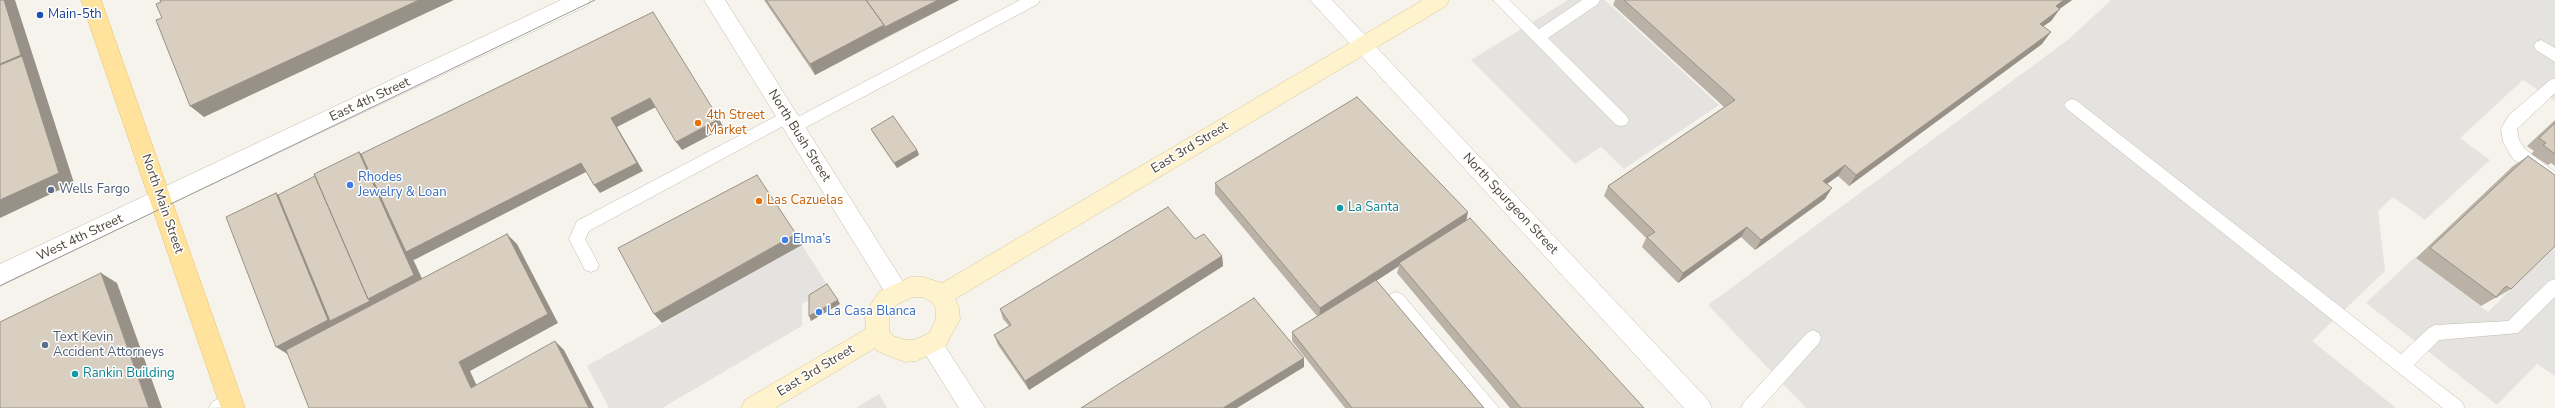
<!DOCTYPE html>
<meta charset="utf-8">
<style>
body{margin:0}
canvas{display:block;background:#f6f3ec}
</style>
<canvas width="2555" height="408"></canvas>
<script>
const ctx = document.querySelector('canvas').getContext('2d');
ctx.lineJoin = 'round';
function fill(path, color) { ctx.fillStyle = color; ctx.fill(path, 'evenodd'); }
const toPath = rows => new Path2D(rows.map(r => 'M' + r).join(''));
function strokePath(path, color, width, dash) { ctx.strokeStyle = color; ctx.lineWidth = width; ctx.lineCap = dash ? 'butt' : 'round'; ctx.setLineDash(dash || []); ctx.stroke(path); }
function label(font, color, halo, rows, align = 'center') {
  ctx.font = font + ' "Nunito Sans",sans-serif'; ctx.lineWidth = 3; ctx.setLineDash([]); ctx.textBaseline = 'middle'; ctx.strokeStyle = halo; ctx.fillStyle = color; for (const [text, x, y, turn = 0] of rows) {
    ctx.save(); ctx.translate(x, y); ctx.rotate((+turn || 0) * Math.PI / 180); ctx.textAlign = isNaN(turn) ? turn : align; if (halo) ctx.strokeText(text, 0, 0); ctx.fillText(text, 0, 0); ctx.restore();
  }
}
const parking = toPath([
 [1568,0,1605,0,1719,105,1624,169,1601,147,1575,164,1471,60],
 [2111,0,2555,0,2555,101,2523,80,2460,138,2490,160,2425,220,2393,197,2378,211,2385,271,2312,341,2396,408,1806,408,1708,305,2069,39],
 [802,245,830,289,802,304,802,326,662,408,609,408,587,366],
 [2555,245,2555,376,2537,364,2497,405,2366,303,2415,257,2488,312],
 [879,394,887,408,856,408]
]);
const lane = toPath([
 [1020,0,1040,0,1038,4,799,131,794,132,789,131,787,124,589,231,585,239,599,265,597,270,591,272,585,270,569,239,577,221,782,113,787,111,792,113,794,119,1020,0],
 [1493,0,1509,0,1539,29,1582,0,1600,0,1598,4,1548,38,1626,115,1629,120,1626,125,1621,126,1616,125,1493,0],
 [2541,40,2555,48,2555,62,2536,50,2534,46,2536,42,2541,40],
 [2555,78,2555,93,2517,129,2519,140,2525,149,2555,172,2555,188,2513,159,2503,142,2501,129,2509,115,2550,80,2555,78],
 [2072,99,2077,101,2401,354,2429,328,2435,325,2508,321,2549,281,2555,279,2555,297,2518,333,2439,340,2414,365,2462,402,2465,408,2443,408,2067,109,2064,105,2067,101,2072,99],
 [1396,292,1402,294,1499,408,1479,408,1390,304,1388,299,1390,294,1396,292],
 [1813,330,1819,333,1821,338,1819,343,1761,408,1741,408,1744,402,1807,333,1813,330],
 [230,393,236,395,239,401,236,407,209,408,212,402,230,393]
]);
const street = toPath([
 [561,0,590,0,587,6,0,285,0,264,561,0],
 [704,0,725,0,905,285,908,292,905,299,897,302,889,299,704,0],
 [1310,0,1332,0,1708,400,1712,408,1684,408,1310,0],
 [931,333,939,337,985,408,959,408,919,344,923,337,931,333]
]);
const secondary = toPath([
 [1423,0,1449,0,1446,6,955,299,959,308,960,319,945,347,916,361,905,362,877,351,875,348,775,408,741,408,745,400,866,329,865,317,869,307,880,291,911,277,923,277,942,283,1423,0],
 [913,297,923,297,933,303,936,309,936,319,929,333,914,340,905,340,893,336,889,331,889,317,896,305,913,297]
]);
const primary = toPath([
 [81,0,101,0,245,408,221,408,81,0]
]);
const tram = toPath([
 [0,286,595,0]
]);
const wall = toPath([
 [764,0,959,0,815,75],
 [1615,0,2072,0,2059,9,2051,21,2043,26,2042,44,1849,186,1838,176,1827,184,1825,199,1755,250,1741,237,1678,283,1642,247,1646,238,1604,196,1608,186,1724,107,1613,5],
 [2555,120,2555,166,2551,163,2548,165,2531,154,2534,151,2527,146],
 [871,129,917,150,919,155,897,168,873,133],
 [2528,156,2511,289,2496,298,2495,298,2481,306,2416,258,2513,166],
 [1215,183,1466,220,1644,408,1510,408,1397,273,1399,266,1376,281,1484,408,1345,408,1292,341,1292,332,1317,316,1215,194],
 [1195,239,1222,256,1223,266,1029,390,998,345,994,335,1009,326,1003,319,1000,309]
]);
const shadedWall = toPath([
 [4,0,15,0,74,183,0,218,0,64],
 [419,0,454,0,204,117,190,106],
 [938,0,959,0,888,36,885,27],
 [2064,0,2072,0,2047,18,2056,6],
 [2060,9,2051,21,2031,35,2040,24],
 [884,25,888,36,815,75,810,64],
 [2051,32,2042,44,1849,186,1856,175],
 [650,98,656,107,617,127,643,171,600,193,594,185,611,118],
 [719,119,724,128,682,150,676,142],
 [917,150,919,155,897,168,894,163],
 [359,152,370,162,581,163,588,171,414,260,413,259,425,285,289,355,276,347,276,193,288,203,368,299],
 [1845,165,1838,176,1817,191,1823,181],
 [1832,188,1825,199,1755,250,1761,240],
 [1468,212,1466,222,1399,263,1399,266,1319,318,1320,308],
 [1747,227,1741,237,1678,283,1683,273],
 [507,234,517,244,558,323,470,371,482,397,471,388,459,362],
 [796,234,802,245,662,323,654,314],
 [1222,256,1223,266,1029,390,1025,381],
 [101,273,117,283,162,408,149,408],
 [838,300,840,304,811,321,809,316],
 [555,341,564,350,594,408,589,408],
 [1304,358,1304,367,1237,408,1223,408]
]);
const building = toPath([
 [0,0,4,0,21,55,0,64,0,0],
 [160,0,419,0,190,106,156,20,162,18,156,4,161,2,160,0],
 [766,0,866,0,884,25,810,64,766,0],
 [866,0,938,0,885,27,884,25,866,0],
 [1624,0,2064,0,2056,6,2060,9,2040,24,2051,32,1856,175,1845,165,1823,181,1832,188,1761,240,1747,227,1683,273,1647,237,1655,232,1608,186,1735,100,1624,0],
 [653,12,719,119,676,142,650,98,611,118,637,163,594,185,581,163,406,252,361,154,653,12],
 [22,56,59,173,0,200,0,65,22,56],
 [1357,97,1468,212,1320,308,1215,183,1357,97],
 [893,116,917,150,894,163,871,129,893,116],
 [2555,123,2555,154,2543,145,2546,143,2539,138,2555,123],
 [359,152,414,275,368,299,314,174,359,152],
 [2528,156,2555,175,2555,246,2511,289,2506,286,2496,297,2430,248,2528,156],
 [757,175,796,234,654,314,618,248,757,175],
 [315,176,368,299,370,301,330,321,278,195,315,176],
 [276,193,328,320,276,347,226,217,276,193],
 [1168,207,1195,239,1204,234,1222,256,1025,381,994,335,1011,325,1000,309,1168,207],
 [1470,218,1644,408,1521,408,1399,263,1470,218],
 [507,234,548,314,459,362,471,388,555,341,589,408,309,408,286,350,507,234],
 [101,273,149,408,0,408,0,322,101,273],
 [1376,280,1484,408,1352,408,1292,332,1376,280],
 [827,284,838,300,809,316,809,295,827,284],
 [1254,298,1304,358,1223,408,1081,408,1254,298]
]);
const markers = [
 [40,15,4,"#1a4fb4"],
 [698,123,4,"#e8710a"],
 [350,185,4,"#3f7fe0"],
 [51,190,4,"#5c6f8a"],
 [759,201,4,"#e8710a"],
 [1340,208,4,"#0f9aa8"],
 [785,240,4,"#3f7fe0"],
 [819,312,4,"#3f7fe0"],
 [45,345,4,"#5c6f8a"],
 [75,374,4,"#0f9aa8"]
];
const transitNames = [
 ["Main-5th",48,15]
];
const streetNames = [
 ["East 4th Street",370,100,-25],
 ["North Bush Street",799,136,58],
 ["East 3rd Street",1190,148,-31],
 ["North Main Street",162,204,71],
 ["North Spurgeon Street",1510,204,47],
 ["West 4th Street",80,238,-25],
 ["East 3rd Street",816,371,-31]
];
const foodNames = [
 ["4th Street",706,116],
 ["Market",706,131],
 ["Las Cazuelas",767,201]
];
const shopNames = [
 ["Rhodes",358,178],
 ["Jewelry & Loan",358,193],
 ["Elma’s",793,240],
 ["La Casa Blanca",827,312]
];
const serviceNames = [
 ["Wells Fargo",59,190],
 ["Text Kevin",53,338],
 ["Accident Attorneys",53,353]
];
const cultureNames = [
 ["La Santa",1348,208],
 ["Rankin Building",83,374]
];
fill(parking, '#e5e3e0');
strokePath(lane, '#c2bbae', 1);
strokePath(street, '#c2bbae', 1);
strokePath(secondary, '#d6c79b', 1);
strokePath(primary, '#e6c16a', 1);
fill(lane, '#fff');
fill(street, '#fff');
fill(secondary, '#fff3cd');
fill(primary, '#ffe39c');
strokePath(tram, '#9a9a9a', 1);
fill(wall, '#bab2a6');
fill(shadedWall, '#979187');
fill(building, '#d8cfc1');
strokePath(building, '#979187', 1);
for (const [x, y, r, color] of markers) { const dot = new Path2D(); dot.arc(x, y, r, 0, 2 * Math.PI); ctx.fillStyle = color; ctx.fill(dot); strokePath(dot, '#fff', 1.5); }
label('13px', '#164399', '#fff', transitNames, 'left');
label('13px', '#4b4439', '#fff', streetNames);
label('13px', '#c56008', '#fff', foodNames, 'left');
label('13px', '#366cbe', '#fff', shopNames, 'left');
label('13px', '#4e5e75', '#fff', serviceNames, 'left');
label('13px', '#0d838f', '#fff', cultureNames, 'left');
</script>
